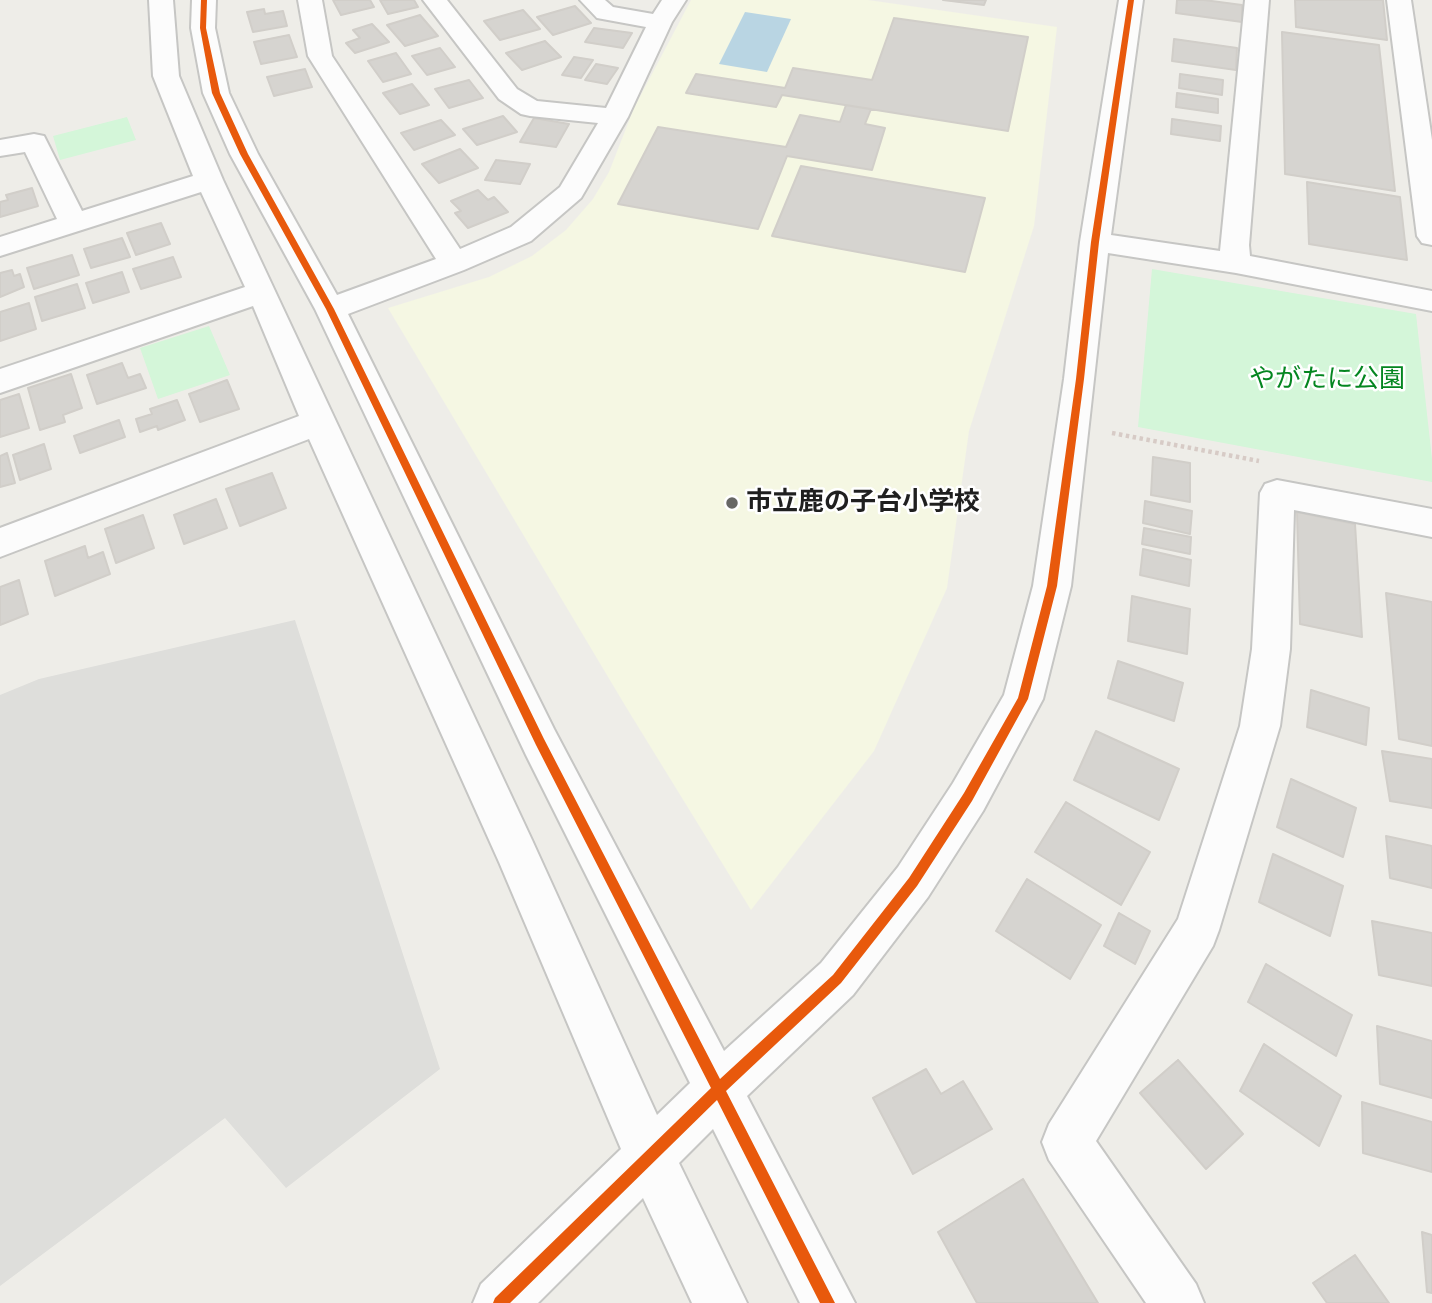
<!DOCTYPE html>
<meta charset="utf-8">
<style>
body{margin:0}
canvas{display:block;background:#eeede8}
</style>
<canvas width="1432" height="1303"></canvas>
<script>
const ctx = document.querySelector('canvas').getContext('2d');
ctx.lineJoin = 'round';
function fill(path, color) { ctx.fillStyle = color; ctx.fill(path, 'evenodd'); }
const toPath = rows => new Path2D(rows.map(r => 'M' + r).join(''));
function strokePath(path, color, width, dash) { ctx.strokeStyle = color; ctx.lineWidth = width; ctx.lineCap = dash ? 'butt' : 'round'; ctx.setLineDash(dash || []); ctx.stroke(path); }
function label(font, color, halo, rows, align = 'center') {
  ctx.font = font + ' Karla,"Noto Sans JP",sans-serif'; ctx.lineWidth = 5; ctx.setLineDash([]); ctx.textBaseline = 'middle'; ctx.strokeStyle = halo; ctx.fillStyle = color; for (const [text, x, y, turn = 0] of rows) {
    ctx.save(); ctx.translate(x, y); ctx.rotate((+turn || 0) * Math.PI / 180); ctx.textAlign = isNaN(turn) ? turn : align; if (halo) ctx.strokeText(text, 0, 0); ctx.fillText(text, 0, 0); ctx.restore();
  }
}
const education = toPath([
 [691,0,868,0,1057,27,1034,226,969,431,947,588,874,751,751,910,626,707,388,308,489,277,532,256,566,230,593,199,609,172,634,108]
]);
const park = toPath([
 [127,117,136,140,60,160,53,136],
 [1152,269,1416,314,1432,459,1432,482,1138,427],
 [209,326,230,375,158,399,140,348]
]);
const parking = toPath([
 [295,620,440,1069,286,1188,225,1118,0,1286,0,695,39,679]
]);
const water = toPath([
 [745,12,791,19,767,72,719,64]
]);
const building = toPath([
 [333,0,370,0,374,7,341,15,333,0],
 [380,0,414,0,418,7,388,14,380,0],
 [943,0,986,0,984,5,943,0],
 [1177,0,1204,0,1242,5,1242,22,1176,13,1177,0],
 [1295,0,1383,0,1387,40,1296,27,1295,0],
 [575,6,591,23,553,35,537,17,575,6],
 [264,9,265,14,283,11,287,26,253,32,247,12,264,9],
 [523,10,540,29,500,40,484,21,523,10],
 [420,15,438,36,405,46,387,25,420,15],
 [894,18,1028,37,1008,131,782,95,776,107,686,93,696,74,785,88,793,68,872,80,894,18],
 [372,24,389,42,355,53,346,43,360,38,353,30,372,24],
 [594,28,632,33,623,48,585,42,594,28],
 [1282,32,1379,45,1395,191,1285,174,1282,32],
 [289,35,297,57,261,64,254,42,289,35],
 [1174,39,1237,48,1236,70,1172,61,1174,39],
 [545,41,561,57,522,70,506,53,545,41],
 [440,48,455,67,427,75,412,56,440,48],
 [396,53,411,74,383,82,368,61,396,53],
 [574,57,593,60,581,78,562,75,574,57],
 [596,64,618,68,607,84,585,80,596,64],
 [305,69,312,87,274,96,267,77,305,69],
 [1180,74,1223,80,1222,95,1179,88,1180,74],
 [469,80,483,98,449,108,435,89,469,80],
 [412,84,429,105,400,114,383,93,412,84],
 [1177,93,1218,99,1218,113,1176,107,1177,93],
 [846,105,871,109,865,124,885,128,872,170,787,156,758,229,618,204,658,127,786,147,800,115,840,122,846,105],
 [503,116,517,132,477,145,463,129,503,116],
 [534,118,569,124,556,147,520,142,534,118],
 [1172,119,1221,126,1220,141,1171,134,1172,119],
 [441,120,455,135,414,150,401,133,441,120],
 [460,149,478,168,439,183,422,164,460,149],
 [496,160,530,164,520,184,485,180,496,160],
 [801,166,985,198,965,272,772,236,801,166],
 [1307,182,1400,197,1407,260,1309,244,1307,182],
 [32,188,38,206,0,217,0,202,8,200,6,195,32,188],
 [478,190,488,200,494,197,508,212,468,228,455,213,461,211,451,201,478,190],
 [161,223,170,244,136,255,127,233,161,223],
 [122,238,130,257,91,268,84,249,122,238],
 [72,255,79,275,34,289,27,268,72,255],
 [173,257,181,277,141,289,133,269,173,257],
 [12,270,14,276,20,274,24,287,0,297,0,273,12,270],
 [122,272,129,292,93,303,86,283,122,272],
 [77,284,85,308,42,321,35,297,77,284],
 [29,303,36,329,0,341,0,312,29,303],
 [122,363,128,378,140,374,146,388,97,404,87,375,122,363],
 [71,374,82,408,63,415,65,422,40,430,28,388,71,374],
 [227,380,239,409,200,422,189,394,227,380],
 [19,394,29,428,0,437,0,400,19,394],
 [177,400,185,420,158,430,157,426,140,432,136,419,152,414,150,409,177,400],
 [119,420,125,437,80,453,74,436,119,420],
 [44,444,51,469,20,480,13,455,44,444],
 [7,453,15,483,0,487,0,456,7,453],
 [1153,457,1190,463,1190,502,1151,495,1153,457],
 [272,473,286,508,240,526,226,489,272,473],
 [216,499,227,528,184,544,174,515,216,499],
 [1145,501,1192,511,1190,534,1143,523,1145,501],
 [1297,512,1355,524,1362,637,1300,624,1297,512],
 [143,515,154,548,116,563,105,529,143,515],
 [1144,528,1191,537,1190,554,1142,544,1144,528],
 [85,546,88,558,103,552,110,574,55,596,45,561,85,546],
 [1143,549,1191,560,1189,586,1140,575,1143,549],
 [19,580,28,614,0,625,0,587,19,580],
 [1386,593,1432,602,1432,746,1399,739,1386,593],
 [1132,596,1190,609,1187,654,1128,641,1132,596],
 [1118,661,1183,683,1174,721,1108,698,1118,661],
 [1311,690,1369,708,1366,745,1307,727,1311,690],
 [1096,731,1179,769,1159,820,1074,780,1096,731],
 [1382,751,1432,759,1432,808,1390,801,1382,751],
 [1291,779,1356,808,1343,857,1277,827,1291,779],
 [1066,802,1150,852,1121,905,1035,852,1066,802],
 [1386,836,1432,846,1432,888,1390,878,1386,836],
 [1273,854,1343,886,1330,936,1259,902,1273,854],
 [1027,879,1101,925,1070,979,996,931,1027,879],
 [1119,913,1150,931,1135,964,1104,946,1119,913],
 [1372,921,1432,933,1432,986,1379,975,1372,921],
 [1266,964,1352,1015,1336,1056,1248,1002,1266,964],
 [1377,1026,1432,1041,1432,1098,1380,1084,1377,1026],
 [1264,1044,1341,1096,1319,1146,1240,1091,1264,1044],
 [1178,1060,1243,1134,1206,1169,1140,1093,1178,1060],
 [926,1069,941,1094,963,1081,992,1129,913,1174,873,1098,926,1069],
 [1362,1102,1432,1122,1432,1172,1363,1153,1362,1102],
 [1023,1179,1098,1303,977,1303,938,1232,1023,1179],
 [1422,1232,1432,1235,1432,1293,1427,1292,1422,1232],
 [1355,1255,1389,1303,1327,1303,1313,1283,1355,1255]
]);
const path = toPath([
 [1112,433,1259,461]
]);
const minor = toPath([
 [149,0,173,0,179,76,223,180,532,840,657,1115,690,1083,526,755,315,309,230,154,203,93,191,28,192,0,216,0,215,28,229,93,258,154,337,295,436,259,308,56,298,0,322,0,332,56,460,249,511,227,560,187,598,123,530,116,521,114,499,99,423,0,447,0,517,89,537,101,606,108,646,27,597,18,580,0,605,0,613,7,653,14,662,0,686,0,672,22,628,117,581,198,531,241,464,270,348,314,554,729,724,1051,821,963,898,867,953,783,1004,695,1033,586,1064,379,1080,242,1119,0,1143,0,1111,235,1220,251,1245,0,1269,0,1249,245,1250,256,1432,291,1432,311,1236,273,1108,253,1071,586,1043,699,983,811,928,897,853,995,747,1096,855,1303,800,1303,713,1129,679,1163,747,1303,692,1303,643,1198,538,1303,473,1303,481,1284,621,1149,499,862,309,439,0,557,0,528,299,416,253,306,0,393,0,369,245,287,201,192,0,256,0,237,57,219,25,152,0,156,0,140,34,134,44,136,82,211,193,176,153,76,149,0],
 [1387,0,1411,0,1432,140,1432,245,1422,243,1417,236,1387,0],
 [1277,480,1432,509,1432,537,1294,510,1290,649,1280,726,1219,930,1213,946,1096,1141,1196,1284,1204,1303,1146,1303,1049,1160,1042,1142,1049,1124,1178,919,1240,726,1252,649,1260,493,1265,484,1277,480]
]);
const cycleway = toPath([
 [201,0,207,0,206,28,220,93,248,154,334,309,544,739,720,1079,833,975,909,878,964,793,1018,698,1047,586,1076,379,1091,242,1128,0,1134,0,1099,242,1084,379,1057,586,1028,699,972,801,917,886,841,983,726,1091,835,1303,820,1303,717,1100,510,1303,493,1303,495,1298,711,1088,536,745,326,309,240,154,212,93,200,28,201,0]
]);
const markers = [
 [732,503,7,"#676765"]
];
const parkNames = [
 ["やがたに公園",1327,380]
];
const poiNames = [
 ["市立鹿の子台小学校",746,503]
];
fill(education, '#f5f7e3');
fill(park, '#d4f6d9');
fill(parking, '#dededb');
fill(water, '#b9d5e3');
fill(building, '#d6d4d0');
strokePath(building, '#d1cec9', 2);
strokePath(minor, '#c6c6c4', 4);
strokePath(path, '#d7cbc6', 4.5, [3.5, 3.5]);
fill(minor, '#fcfcfc');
fill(cycleway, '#e8590c');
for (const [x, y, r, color] of markers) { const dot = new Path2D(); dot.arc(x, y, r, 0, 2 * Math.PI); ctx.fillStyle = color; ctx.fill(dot); strokePath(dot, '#fff', 2.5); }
label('26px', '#048620', '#fff', parkNames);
label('bold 26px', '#1f1f1f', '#fff', poiNames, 'left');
</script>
